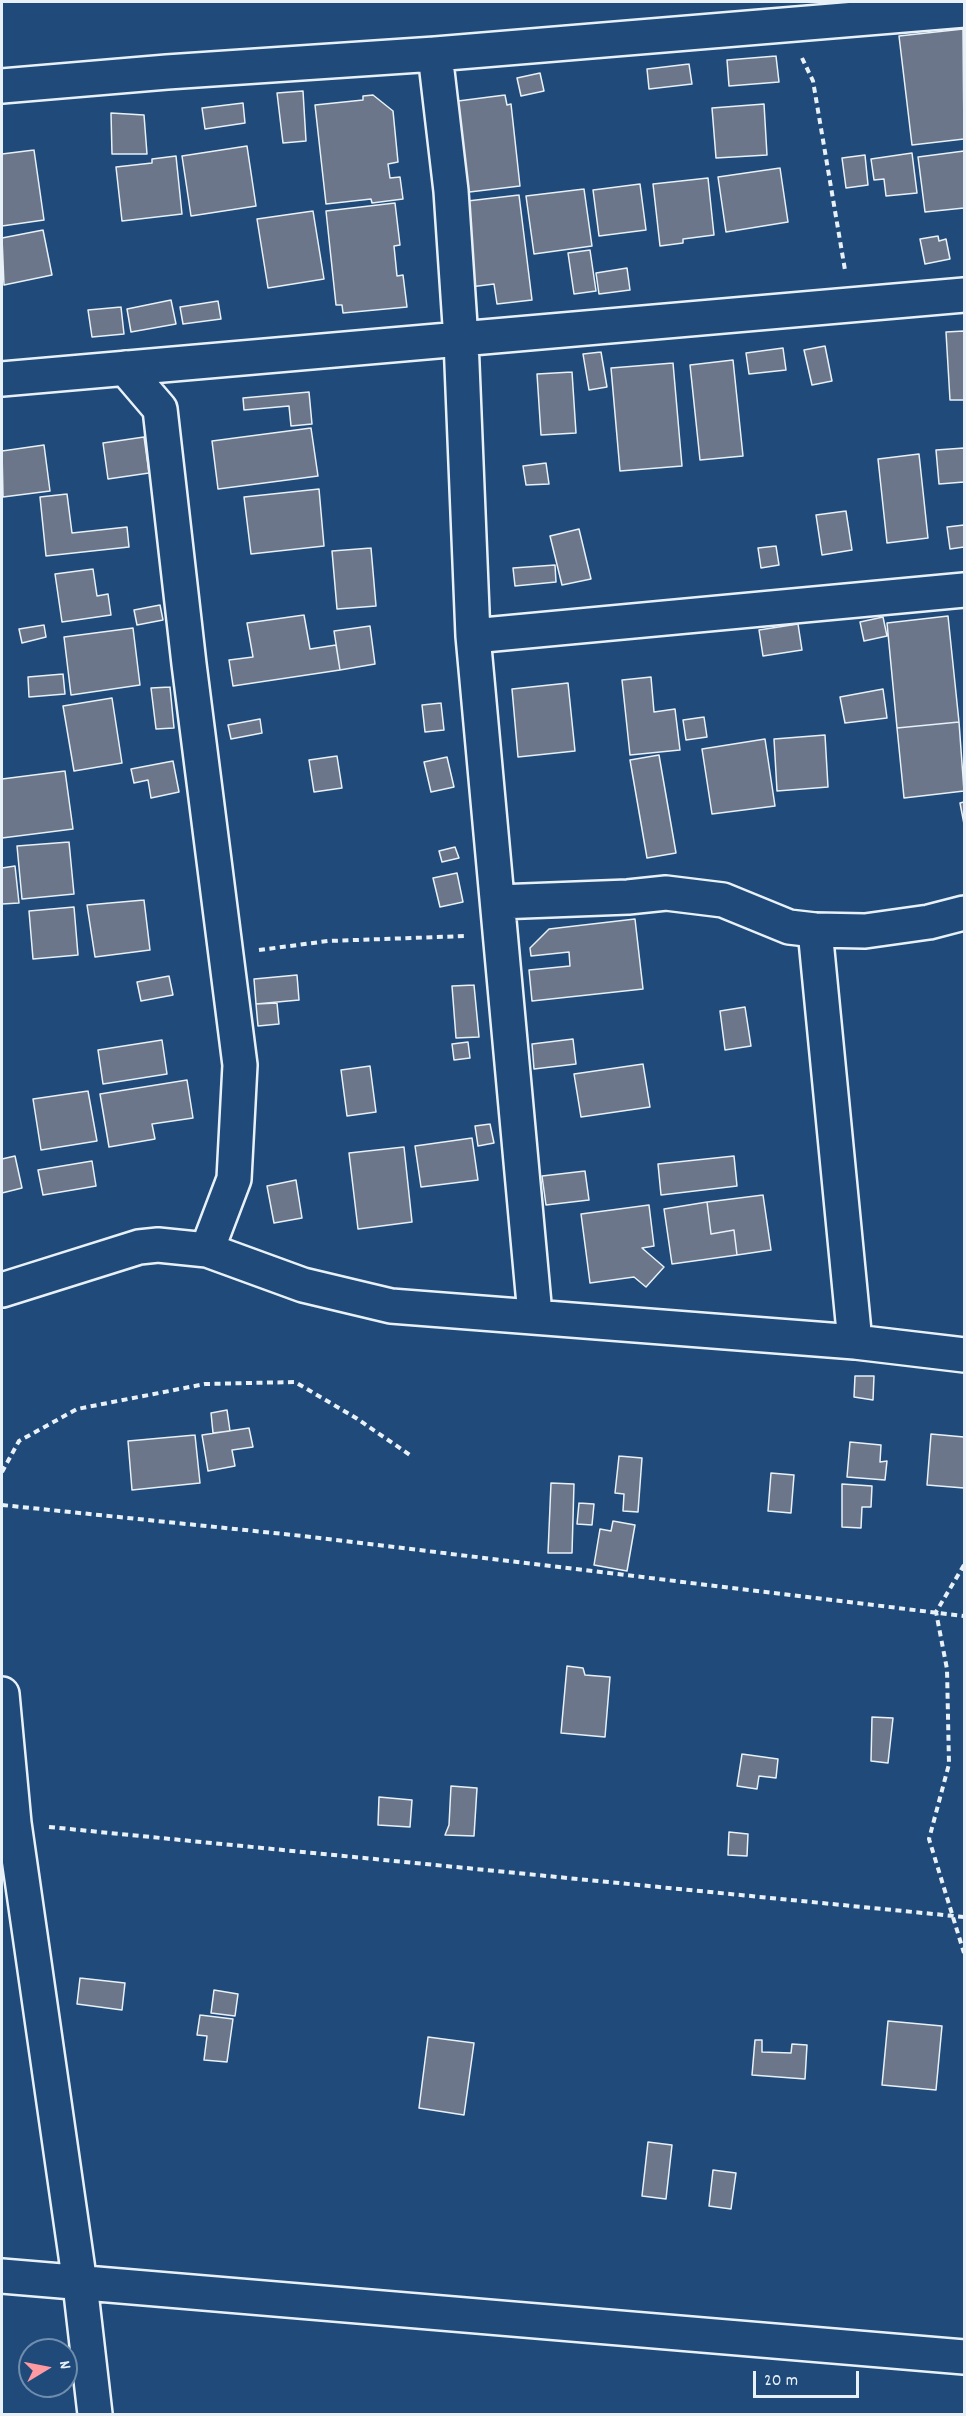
<!DOCTYPE html>
<style>
body{margin:0}
#map{position:relative;width:966px;height:2416px;overflow:hidden;background:#1f4a7a;font-family:Dekko,sans-serif}
canvas{display:block}
.frame{position:absolute;inset:0;border:3px solid #e8f1f8;pointer-events:none}
.north{position:absolute;left:18px;top:2338px;width:60px;height:60px;box-sizing:border-box;background:#1f4a7a;border:2px solid #6f8dac;border-radius:50%;rotate:80deg;font-size:16px;font-weight:700;line-height:24px;text-align:center;color:#e8f1f8}
.north::after{content:'';display:block;margin:auto;width:21px;height:27px;background:#ff9aa2;clip-path:polygon(50% 0,100% 100%,50% 72%,0 100%)}
.scale{position:absolute;left:753px;top:2371px;width:106px;height:27px;box-sizing:border-box;border:3px solid #e8f1f8;border-top:0;padding-left:8px;font-size:18px;line-height:21px;white-space:nowrap;color:#e8f1f8;-webkit-text-stroke:4px #1f4a7a;paint-order:stroke}
</style>
<div id="map">
<canvas width="966" height="2416"></canvas>
<div class="frame"></div>
<div class="north">N</div>
<div class="scale">20 m</div>
</div>
<script>
const ctx = document.querySelector('canvas').getContext('2d');
ctx.lineJoin = 'round';
function fill(path, color) { ctx.fillStyle = color; ctx.fill(path, 'evenodd'); }
const toPath = rows => new Path2D(rows.map(r => 'M' + r).join(''));
function strokePath(path, color, width, dash) { ctx.strokeStyle = color; ctx.lineWidth = width; ctx.lineCap = dash ? 'butt' : 'round'; ctx.setLineDash(dash || []); ctx.stroke(path); }
const building = toPath([
 [963,29,964,139,912,145,899,36,963,29],
 [776,56,779,82,729,86,727,60,776,56],
 [689,64,692,84,649,89,647,69,689,64],
 [540,73,544,91,521,96,517,78,540,73],
 [303,91,306,141,283,143,277,93,303,91],
 [373,95,393,111,398,162,388,164,390,178,400,177,403,199,372,203,371,199,326,204,315,105,363,100,363,96,373,95],
 [505,95,507,105,511,104,520,186,461,193,451,110,459,109,458,101,505,95],
 [243,103,245,123,205,129,202,108,243,103],
 [764,104,767,155,716,158,712,108,764,104],
 [111,113,144,115,147,154,112,154,111,113],
 [247,146,256,206,191,216,182,156,247,146],
 [34,150,44,220,2,226,2,154,34,150],
 [964,151,964,208,925,212,918,157,964,151],
 [912,153,917,193,886,196,884,179,874,180,871,159,912,153],
 [865,155,868,185,846,188,842,158,865,155],
 [176,156,182,214,122,221,116,167,152,163,152,159,176,156],
 [780,168,788,222,726,232,718,177,780,168],
 [708,178,714,235,683,239,683,243,660,246,653,184,708,178],
 [640,184,646,230,599,236,593,190,640,184],
 [584,189,592,246,534,254,526,196,584,189],
 [519,195,532,300,497,304,494,284,470,287,459,202,519,195],
 [395,203,400,245,394,246,397,276,403,275,407,307,343,313,342,305,336,305,326,211,395,203],
 [313,211,324,279,268,288,257,219,313,211],
 [43,230,52,275,4,285,2,238,43,230],
 [938,236,939,241,946,239,950,259,925,264,920,239,938,236],
 [590,250,596,291,574,294,568,253,590,250],
 [627,268,630,290,599,294,596,273,627,268],
 [171,300,176,324,131,332,127,309,171,300],
 [218,301,221,319,183,324,180,307,218,301],
 [121,307,124,334,92,337,88,310,121,307],
 [964,331,964,400,950,400,946,332,964,331],
 [825,346,832,381,812,385,804,350,825,346],
 [783,348,786,370,749,374,746,353,783,348],
 [601,352,607,387,589,390,583,354,601,352],
 [733,360,743,456,700,460,690,365,733,360],
 [673,363,682,466,620,471,611,368,673,363],
 [572,372,576,433,541,435,537,374,572,372],
 [309,392,312,424,291,426,289,406,244,410,243,398,309,392],
 [311,428,318,476,218,489,212,441,311,428],
 [144,437,149,473,108,479,103,443,144,437],
 [44,445,50,491,3,497,2,451,44,445],
 [964,448,964,482,939,484,936,450,964,448],
 [919,454,928,538,887,543,878,459,919,454],
 [546,463,549,484,526,485,523,466,546,463],
 [319,489,324,546,251,554,244,497,319,489],
 [67,494,72,533,127,527,129,547,46,556,40,497,67,494],
 [846,511,852,550,822,555,816,515,846,511],
 [964,525,964,547,950,549,947,527,964,525],
 [579,529,591,579,562,585,550,536,579,529],
 [776,546,779,565,761,568,758,548,776,546],
 [371,548,376,606,337,609,332,551,371,548],
 [555,565,556,582,515,586,513,568,555,565],
 [93,569,97,596,108,594,111,615,62,622,55,574,93,569],
 [160,605,163,620,137,625,134,610,160,605],
 [304,615,310,649,336,645,340,670,233,686,229,660,253,657,247,623,304,615],
 [948,616,959,722,897,728,887,623,948,616],
 [883,617,887,636,864,641,860,622,883,617],
 [798,624,802,650,763,656,759,630,798,624],
 [44,625,46,637,22,643,19,629,44,625],
 [370,626,375,664,340,670,334,631,370,626],
 [133,628,140,685,71,695,64,637,133,628],
 [63,674,65,694,29,697,28,677,63,674],
 [651,677,654,712,675,709,680,750,630,755,622,680,651,677],
 [568,683,575,751,518,757,512,689,568,683],
 [170,687,174,728,156,729,151,688,170,687],
 [883,689,887,718,845,723,840,697,883,689],
 [112,698,122,763,74,771,63,706,112,698],
 [441,703,444,730,425,732,422,705,441,703],
 [704,717,707,737,686,740,683,720,704,717],
 [260,719,262,733,231,739,228,725,260,719],
 [959,722,964,791,904,798,897,728,959,722],
 [825,735,828,787,777,791,774,739,825,735],
 [765,739,775,806,712,814,702,749,765,739],
 [659,755,676,853,647,858,630,760,659,755],
 [337,756,342,788,314,792,309,760,337,756],
 [447,757,454,787,431,792,424,762,447,757],
 [173,761,179,792,151,798,148,780,134,783,131,769,173,761],
 [65,771,73,829,2,838,2,779,65,771],
 [964,802,964,824,960,803,964,802],
 [69,842,74,894,22,899,17,846,69,842],
 [455,847,459,858,442,862,439,851,455,847],
 [15,866,19,903,2,904,2,868,15,866],
 [457,873,463,902,440,907,433,878,457,873],
 [144,900,150,950,95,957,87,905,144,900],
 [74,907,78,955,33,959,29,911,74,907],
 [635,919,643,989,532,1001,529,970,570,966,569,952,531,956,530,948,549,929,635,919],
 [297,975,299,1000,256,1004,254,979,297,975],
 [169,976,173,995,141,1001,137,982,169,976],
 [474,985,479,1037,456,1038,452,986,474,985],
 [277,1003,279,1024,258,1026,256,1004,277,1003],
 [745,1007,751,1046,725,1050,720,1011,745,1007],
 [573,1039,576,1064,534,1069,532,1044,573,1039],
 [162,1040,167,1074,103,1084,98,1050,162,1040],
 [468,1042,470,1058,454,1060,452,1044,468,1042],
 [643,1064,650,1107,581,1117,574,1074,643,1064],
 [370,1066,376,1112,347,1116,341,1070,370,1066],
 [187,1080,193,1118,152,1124,155,1139,109,1147,100,1094,187,1080],
 [88,1091,97,1141,41,1150,33,1099,88,1091],
 [490,1124,494,1143,478,1146,475,1126,490,1124],
 [472,1138,478,1180,421,1187,415,1146,472,1138],
 [404,1147,412,1222,358,1229,349,1153,404,1147],
 [15,1156,22,1188,2,1193,2,1159,15,1156],
 [734,1156,737,1186,661,1195,658,1164,734,1156],
 [92,1161,96,1186,43,1195,38,1170,92,1161],
 [585,1171,589,1200,546,1205,542,1176,585,1171],
 [296,1180,302,1218,274,1223,267,1186,296,1180],
 [763,1195,771,1250,737,1255,734,1230,711,1234,707,1202,763,1195],
 [707,1202,711,1234,734,1230,737,1255,672,1264,664,1209,707,1202],
 [649,1205,654,1246,642,1248,664,1267,646,1287,634,1277,590,1283,581,1214,649,1205],
 [855,1376,874,1376,873,1400,854,1397,855,1376],
 [227,1410,230,1431,213,1433,211,1413,227,1410],
 [249,1428,253,1447,232,1450,235,1466,208,1471,202,1435,249,1428],
 [931,1434,964,1437,964,1488,927,1485,931,1434],
 [195,1435,200,1483,132,1490,128,1441,195,1435],
 [850,1442,881,1445,880,1462,887,1461,885,1480,847,1477,850,1442],
 [619,1456,642,1458,638,1512,623,1511,624,1494,615,1493,619,1456],
 [771,1473,794,1475,791,1513,768,1511,771,1473],
 [551,1483,574,1484,572,1553,548,1553,551,1483],
 [842,1484,872,1486,871,1507,862,1507,861,1528,842,1527,842,1484],
 [579,1503,594,1504,592,1525,577,1524,579,1503],
 [613,1521,635,1525,627,1571,594,1565,600,1529,611,1531,613,1521],
 [567,1666,583,1668,585,1675,610,1677,605,1737,561,1733,567,1666],
 [872,1717,893,1718,888,1763,871,1761,872,1717],
 [742,1754,778,1759,776,1778,759,1776,757,1789,737,1786,742,1754],
 [451,1786,477,1788,474,1836,445,1835,449,1825,451,1786],
 [379,1797,412,1800,410,1827,378,1825,379,1797],
 [729,1832,748,1834,747,1856,728,1855,729,1832],
 [80,1978,125,1983,122,2010,77,2004,80,1978],
 [214,1990,238,1994,235,2016,211,2013,214,1990],
 [200,2015,233,2019,227,2062,204,2060,207,2036,197,2035,200,2015],
 [888,2021,942,2026,936,2090,882,2085,888,2021],
 [428,2037,474,2043,464,2115,419,2108,428,2037],
 [755,2040,762,2040,762,2052,791,2053,792,2044,807,2045,805,2079,752,2075,755,2040],
 [648,2142,672,2145,666,2199,642,2196,648,2142],
 [713,2170,736,2173,731,2209,709,2206,713,2170]
]);
const path = toPath([
 [802,58,813,81,845,270],
 [259,950,328,941,467,936],
 [2,1472,19,1441,77,1409,205,1384,295,1382,356,1418,410,1455],
 [2,1505,303,1536,964,1616],
 [964,1565,936,1612,947,1669,949,1764,929,1839,964,1953],
 [49,1827,964,1917]
]);
const minor = toPath([
 [435,54,451,191,461,340,473,636,535,1315],
 [2,86,167,72,435,54,964,10],
 [125,368,160,409,189,664,240,1065,234,1179,207,1250],
 [2,379,964,295],
 [473,636,964,590],
 [498,902,628,897,666,893,723,900,789,927,815,930,865,931,929,922,964,913],
 [815,930,855,1342],
 [2,1290,139,1247,158,1245,207,1250,303,1285,391,1306,855,1342,964,1355],
 [2,1694,14,1823,80,2284,95,2414],
 [2,2276,964,2357]
]);
fill(building, '#6b768a');
strokePath(building, '#e8f1f8', 1.5);
strokePath(minor, '#e8f1f8', 38);
strokePath(path, '#e8f1f8', 4, [6, 4.5]);
strokePath(minor, '#1f4a7a', 33);
</script>
